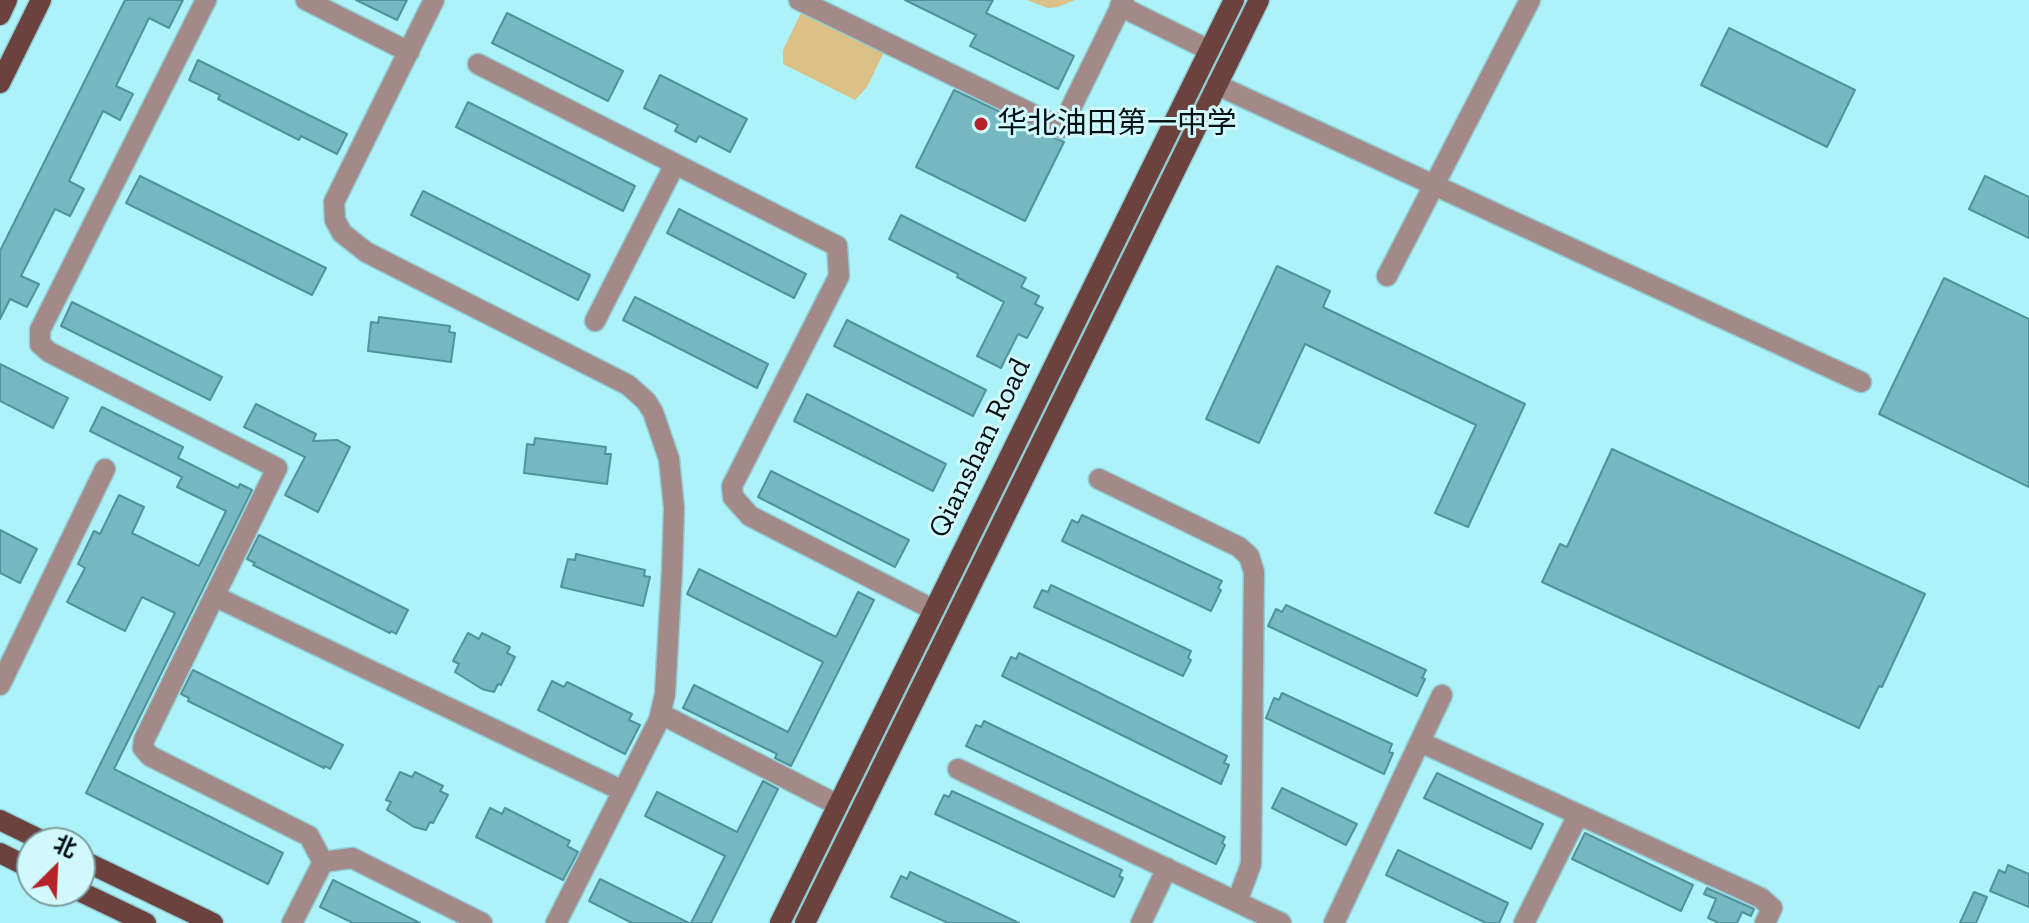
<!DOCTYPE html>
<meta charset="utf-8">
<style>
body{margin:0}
#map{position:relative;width:2029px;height:923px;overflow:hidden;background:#adf1f9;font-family:"Zilla Slab","Noto Sans SC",serif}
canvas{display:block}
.north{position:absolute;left:16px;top:827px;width:80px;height:80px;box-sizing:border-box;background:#d1f9fd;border:2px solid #7d9c9f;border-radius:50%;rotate:24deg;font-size:22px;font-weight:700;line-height:32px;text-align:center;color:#001013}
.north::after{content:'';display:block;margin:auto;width:28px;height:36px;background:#b42329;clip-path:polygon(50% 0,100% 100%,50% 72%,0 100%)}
</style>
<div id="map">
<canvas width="2029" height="923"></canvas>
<div class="north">北</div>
</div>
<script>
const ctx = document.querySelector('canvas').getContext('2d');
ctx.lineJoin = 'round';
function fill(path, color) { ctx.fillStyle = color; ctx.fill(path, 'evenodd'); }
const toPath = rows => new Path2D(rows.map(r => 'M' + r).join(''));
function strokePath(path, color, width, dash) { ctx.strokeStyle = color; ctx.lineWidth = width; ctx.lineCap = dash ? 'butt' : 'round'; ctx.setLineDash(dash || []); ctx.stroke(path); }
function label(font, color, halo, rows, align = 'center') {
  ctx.font = font + ' "Zilla Slab","Noto Sans SC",serif'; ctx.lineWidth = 6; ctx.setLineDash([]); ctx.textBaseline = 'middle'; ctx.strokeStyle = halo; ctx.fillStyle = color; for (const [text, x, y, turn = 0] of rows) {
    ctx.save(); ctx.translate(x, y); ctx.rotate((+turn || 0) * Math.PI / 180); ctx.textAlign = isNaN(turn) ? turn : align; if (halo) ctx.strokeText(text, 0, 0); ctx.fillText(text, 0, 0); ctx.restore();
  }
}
const green = toPath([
 [1027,0,1075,0,1058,7,1048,8],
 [802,11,884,52,867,87,855,100,783,64,783,50]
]);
const building = toPath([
 [125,0,183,0,169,28,149,18,116,86,133,94,120,120,103,111,69,181,84,189,70,216,55,209,21,276,39,284,27,307,10,299,0,319,0,251,125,0],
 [356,0,407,0,397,20,356,0],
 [905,0,993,0,986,13,1074,56,1058,89,970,46,976,35,905,0],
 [507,13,623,71,608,101,492,43,507,13],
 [1729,28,1855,90,1827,147,1701,85,1729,28],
 [198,60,347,134,337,154,301,136,299,140,218,99,220,95,189,80,198,60],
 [660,75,747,119,730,152,699,136,696,142,675,131,678,125,644,108,660,75],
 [954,90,1064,142,1025,221,916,167,954,90],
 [468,102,635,186,623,211,456,127,468,102],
 [140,176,326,268,312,295,126,203,140,176],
 [1985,176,2029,197,2029,238,1969,209,1985,176],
 [423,191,590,275,578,300,411,215,423,191],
 [679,209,806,274,794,298,667,233,679,209],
 [901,215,1026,278,1021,287,1039,296,1035,304,1043,308,1027,338,1018,334,1001,368,977,356,1004,302,957,277,958,274,889,239,901,215],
 [1277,266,1330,291,1323,307,1525,404,1468,527,1435,513,1476,425,1305,344,1259,443,1206,419,1277,266],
 [1944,278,2029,319,2029,487,1879,414,1944,278],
 [635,297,768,364,757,388,623,320,635,297],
 [72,302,222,377,210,400,61,326,72,302],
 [379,317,450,326,449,332,455,333,451,362,368,351,371,322,378,323,379,317],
 [847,320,986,390,973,416,834,346,847,320],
 [0,364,68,398,53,428,0,401,0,364],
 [807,394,946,464,933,491,794,421,807,394],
 [256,404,316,434,313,441,337,440,350,447,318,512,285,495,305,457,244,427,256,404],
 [102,407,183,447,178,458,238,488,240,484,252,490,114,769,283,853,268,884,86,793,175,613,142,597,125,631,67,602,85,568,78,564,94,531,100,534,119,495,144,507,132,533,199,566,226,511,177,487,182,477,90,431,102,407],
 [535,438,606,447,605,454,611,454,607,484,524,473,527,444,534,445,535,438],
 [1612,449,1925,594,1882,687,1879,686,1859,728,1542,582,1560,544,1567,547,1612,449],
 [771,471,909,540,895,567,758,497,771,471],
 [1082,515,1222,581,1218,588,1221,590,1211,611,1062,541,1072,520,1078,523,1082,515],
 [0,530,37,549,20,583,0,573,0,530],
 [259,535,408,610,396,634,391,631,390,633,253,565,255,563,247,559,259,535],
 [576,554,645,570,644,576,650,577,643,606,561,587,568,559,575,560,576,554],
 [699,569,836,637,858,592,874,600,791,766,775,758,777,754,683,708,694,685,788,732,823,662,687,594,699,569],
 [1051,585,1191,651,1188,658,1191,660,1183,676,1034,607,1042,590,1048,592,1051,585],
 [1286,605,1426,670,1422,678,1425,679,1417,696,1268,626,1276,609,1282,612,1286,605],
 [468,633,479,639,482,633,510,647,507,653,515,657,501,685,498,684,494,692,482,689,455,672,459,664,453,661,468,633],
 [1019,653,1227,756,1224,763,1229,765,1221,784,1002,676,1011,657,1016,659,1019,653],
 [193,670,343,745,330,769,325,766,324,768,188,701,189,698,181,694,193,670],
 [552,681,564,687,567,682,632,714,629,720,640,725,625,754,538,710,552,681],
 [1282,693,1392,744,1389,752,1393,753,1384,774,1266,718,1274,698,1279,700,1282,693],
 [984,721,1225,837,1222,843,1225,845,1216,864,966,746,976,725,981,727,984,721],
 [400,772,412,777,415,772,443,786,440,791,448,795,433,823,430,822,426,830,414,827,387,810,391,802,386,800,400,772],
 [1437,773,1543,824,1531,849,1424,798,1437,773],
 [763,781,778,789,711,923,691,923,725,856,645,816,657,792,737,832,763,781],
 [1282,788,1357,824,1346,845,1272,808,1282,788],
 [952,791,1122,870,1119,876,1123,878,1114,897,935,814,944,795,949,797,952,791],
 [490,808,502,814,505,808,570,841,567,846,578,852,563,880,476,837,490,808],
 [1585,833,1693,885,1681,911,1572,859,1585,833],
 [1398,850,1508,903,1499,923,1486,923,1386,875,1398,850],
 [2008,865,2029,874,2029,907,1990,891,1999,870,2005,873,2008,865],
 [910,872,968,899,1019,923,948,923,891,897,901,876,907,879,910,872],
 [600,879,689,923,632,923,589,901,600,879],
 [333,880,420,923,353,923,320,907,333,880],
 [1707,888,1754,909,1751,916,1742,912,1737,923,1719,923,1708,918,1716,899,1704,894,1707,888],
 [1974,892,1987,897,1976,923,1960,923,1974,892]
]);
const minor = toPath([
 [206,0,40,330,40,344,49,352,277,468,144,740,143,748,150,756,309,836,323,862,352,858,482,923],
 [306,0,409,52],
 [434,0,334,202,335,220,342,233,366,252,628,385,646,401,653,412,669,459,674,508,672,570,665,694,659,720,556,923],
 [799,0,1061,128,1124,0],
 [1120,6,1209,50],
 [478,64,837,246,839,276,732,486,733,497,750,516,934,610],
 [1217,85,1861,382],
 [1387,276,1530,0],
 [595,321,675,164],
 [1099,479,1239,547,1249,556,1254,572,1251,864,1237,902],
 [214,596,623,791],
 [0,685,105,469],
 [661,714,838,805],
 [1420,742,1761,898,1772,908,1765,923],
 [958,769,1281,923],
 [292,923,323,862],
 [1141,923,1167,868],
 [1334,923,1442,695],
 [1524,923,1578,815]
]);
const major = toPath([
 [0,15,7,0],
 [0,83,41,0],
 [0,820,47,843],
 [0,853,32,869],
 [80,859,213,923],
 [79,891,146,923],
 [780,923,1234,0],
 [805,923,1259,0]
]);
const markers = [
 [981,124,8,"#b42329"]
];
const poiNames = [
 ["华北油田第一中学",997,124]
];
const streetNames = [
 ["Qianshan Road",980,448,-64]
];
fill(green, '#dbc087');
fill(building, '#75b8c0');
strokePath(building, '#51939a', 2);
strokePath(minor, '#91cdd4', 23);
strokePath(major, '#91cdd4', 23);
strokePath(minor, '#a38a88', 20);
strokePath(major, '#6c423f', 20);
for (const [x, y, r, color] of markers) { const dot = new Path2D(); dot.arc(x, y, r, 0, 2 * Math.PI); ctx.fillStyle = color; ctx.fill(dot); strokePath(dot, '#d1f9fd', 3); }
label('30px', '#001013', '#d1f9fd', poiNames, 'left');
label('30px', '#001013', '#d1f9fd', streetNames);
</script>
